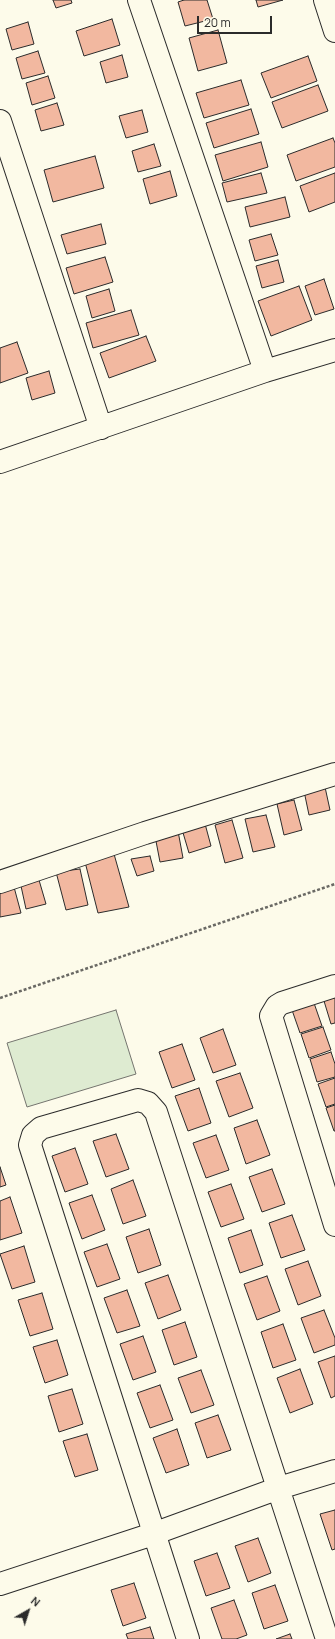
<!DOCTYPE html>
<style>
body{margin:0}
#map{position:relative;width:335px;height:1639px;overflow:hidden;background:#fdfbea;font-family:Manrope,sans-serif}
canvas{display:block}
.north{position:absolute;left:8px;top:1591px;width:40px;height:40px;-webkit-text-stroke:3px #fdfbea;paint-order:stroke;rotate:39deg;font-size:11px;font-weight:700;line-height:16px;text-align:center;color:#2b2b2b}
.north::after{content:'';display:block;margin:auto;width:14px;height:18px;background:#2b2b2b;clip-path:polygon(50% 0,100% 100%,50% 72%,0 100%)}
.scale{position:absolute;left:197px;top:16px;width:75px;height:18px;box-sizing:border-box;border:2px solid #2b2b2b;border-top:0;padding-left:5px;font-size:12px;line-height:14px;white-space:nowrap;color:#2b2b2b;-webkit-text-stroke:3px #fdfbea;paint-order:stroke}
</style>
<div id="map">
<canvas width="335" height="1639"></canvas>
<div class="north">N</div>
<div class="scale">20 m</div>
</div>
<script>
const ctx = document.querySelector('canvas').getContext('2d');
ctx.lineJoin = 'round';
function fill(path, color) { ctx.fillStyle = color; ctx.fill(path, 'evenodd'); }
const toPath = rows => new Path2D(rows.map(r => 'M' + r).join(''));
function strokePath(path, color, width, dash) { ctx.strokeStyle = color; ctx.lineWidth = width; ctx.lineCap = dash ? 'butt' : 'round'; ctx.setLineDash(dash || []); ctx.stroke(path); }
const green = toPath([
 [116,1010,136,1074,27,1107,7,1043,116,1010]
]);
const building = toPath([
 [53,0,71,0,72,3,56,8,53,0],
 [184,0,207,0,213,19,185,26,178,2,184,0],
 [256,0,283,0,258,7,256,0],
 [112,19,120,45,84,56,76,31,112,19],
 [28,22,34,44,12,50,6,29,28,22],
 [218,30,227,63,198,71,189,38,218,30],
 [38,51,45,73,22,79,16,58,38,51],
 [122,55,128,77,106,83,100,62,122,55],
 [308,56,317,81,271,98,261,73,308,56],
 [48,76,55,98,32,105,26,83,48,76],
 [241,80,249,105,204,118,196,93,241,80],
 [318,85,328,111,282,128,272,102,318,85],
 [57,103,64,125,41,131,35,110,57,103],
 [251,109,259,134,214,148,206,123,251,109],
 [142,110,148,132,126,138,119,116,142,110],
 [333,138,335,143,335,167,296,181,287,155,333,138],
 [261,142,268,167,223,181,215,155,261,142],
 [154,144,161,166,138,172,132,151,154,144],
 [95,156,104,188,53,202,44,170,95,156],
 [170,171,177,196,150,204,143,179,170,171],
 [261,173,267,193,227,202,222,183,261,173],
 [335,173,335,202,309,212,300,186,335,173],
 [285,197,290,217,250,227,245,207,285,197],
 [101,224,106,244,67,254,61,235,101,224],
 [271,234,278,255,255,261,249,240,271,234],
 [105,257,113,282,74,294,66,268,105,257],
 [278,260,284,282,262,288,256,266,278,260],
 [324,279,334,309,315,315,305,286,324,279],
 [299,286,312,320,271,336,258,301,299,286],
 [109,289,115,311,92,318,86,296,109,289],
 [131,310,139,335,93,348,86,323,131,310],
 [146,336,156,361,109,378,100,353,146,336],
 [17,342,28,373,0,383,0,348,17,342],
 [49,371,55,393,32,400,26,378,49,371],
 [325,787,330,810,309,815,304,791,325,787],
 [294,800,302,830,284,835,277,804,294,800],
 [266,815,275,847,253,852,245,819,266,815],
 [204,820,211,846,189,853,181,826,204,820],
 [232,820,243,858,225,863,215,825,232,820],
 [178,831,183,858,160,862,155,836,178,831],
 [114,854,129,907,98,913,84,858,114,854],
 [150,856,154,871,137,876,131,859,150,856],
 [80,869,88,905,66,910,56,872,80,869],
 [39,880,46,904,26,909,21,886,39,880],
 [14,887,21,913,0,917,0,891,14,887],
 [335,997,335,1023,331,1024,324,1001,335,997],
 [314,1003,322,1026,300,1033,292,1010,314,1003],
 [323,1027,331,1050,309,1058,301,1034,323,1027],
 [223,1029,236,1065,213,1073,200,1038,223,1029],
 [182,1044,195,1080,172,1088,159,1052,182,1044],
 [331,1052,335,1064,335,1077,317,1082,310,1059,331,1052],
 [240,1073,253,1108,229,1117,216,1081,240,1073],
 [335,1078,335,1104,326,1107,318,1084,335,1078],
 [199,1088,211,1123,188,1131,175,1096,199,1088],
 [335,1105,335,1131,334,1131,326,1108,335,1105],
 [257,1120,270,1155,246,1164,234,1128,257,1120],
 [116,1134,129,1169,106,1177,93,1141,116,1134],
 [216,1135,229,1170,206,1178,193,1143,216,1135],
 [75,1148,88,1184,65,1192,52,1156,75,1148],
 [0,1167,6,1185,0,1187,0,1167],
 [272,1169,285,1204,262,1212,249,1177,272,1169],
 [133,1180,146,1216,123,1224,111,1189,133,1180],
 [231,1184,244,1219,221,1227,208,1192,231,1184],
 [92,1195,105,1230,82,1239,69,1203,92,1195],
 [10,1197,22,1233,0,1240,0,1201,10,1197],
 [292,1215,305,1250,281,1258,269,1223,292,1215],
 [149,1229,161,1265,138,1273,126,1237,149,1229],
 [251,1230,263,1265,240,1273,228,1238,251,1230],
 [107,1244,120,1279,97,1287,84,1252,107,1244],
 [24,1246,35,1282,12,1289,0,1254,24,1246],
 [308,1261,321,1296,298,1305,285,1269,308,1261],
 [168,1275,181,1310,158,1319,145,1283,168,1275],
 [267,1276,280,1311,257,1320,244,1284,267,1276],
 [127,1290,140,1326,117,1333,104,1298,127,1290],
 [42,1293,53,1329,30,1336,18,1300,42,1293],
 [324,1310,335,1338,335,1345,314,1353,301,1318,324,1310],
 [185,1322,197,1357,174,1365,162,1330,185,1322],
 [283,1324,296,1360,273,1368,261,1332,283,1324],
 [143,1336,156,1372,133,1380,120,1344,143,1336],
 [57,1340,68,1375,45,1383,33,1347,57,1340],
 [335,1356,335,1396,331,1398,318,1362,335,1356],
 [300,1369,313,1404,290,1413,277,1378,300,1369],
 [201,1370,214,1405,191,1413,178,1378,201,1370],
 [160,1385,173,1420,150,1428,137,1393,160,1385],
 [72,1389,83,1424,59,1432,48,1396,72,1389],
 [218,1415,231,1450,207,1458,195,1423,218,1415],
 [177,1429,189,1465,166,1473,153,1438,177,1429],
 [87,1434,98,1470,75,1477,63,1441,87,1434],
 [335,1510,335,1549,332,1550,320,1514,335,1510],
 [258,1538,271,1573,248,1582,235,1546,258,1538],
 [217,1553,230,1588,206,1596,194,1561,217,1553],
 [134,1583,146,1618,123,1626,111,1590,134,1583],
 [275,1585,288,1621,264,1629,252,1593,275,1585],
 [234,1600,247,1635,236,1639,222,1639,211,1608,234,1600],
 [150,1627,154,1639,128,1639,126,1634,150,1627],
 [290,1634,292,1639,276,1639,290,1634]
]);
const path = toPath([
 [0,998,335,884]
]);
const street = toPath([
 [139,0,265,371],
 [325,0,335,31],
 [0,121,101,428],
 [0,462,265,371,335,350],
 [0,882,145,833,335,774],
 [335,986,282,1003,277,1006,271,1016,335,1225],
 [0,1584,153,1534,279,1488,335,1471],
 [188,1639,30,1145,33,1135,41,1128,138,1100,148,1103,156,1112,327,1639]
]);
fill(green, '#deebd1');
strokePath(green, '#74746e', 1);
fill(building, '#f2b8a0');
strokePath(building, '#2b2b2b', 1);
strokePath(street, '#2b2b2b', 24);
strokePath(path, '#6a6964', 2.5, [3, 2]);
strokePath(street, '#fdfbea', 22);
</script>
